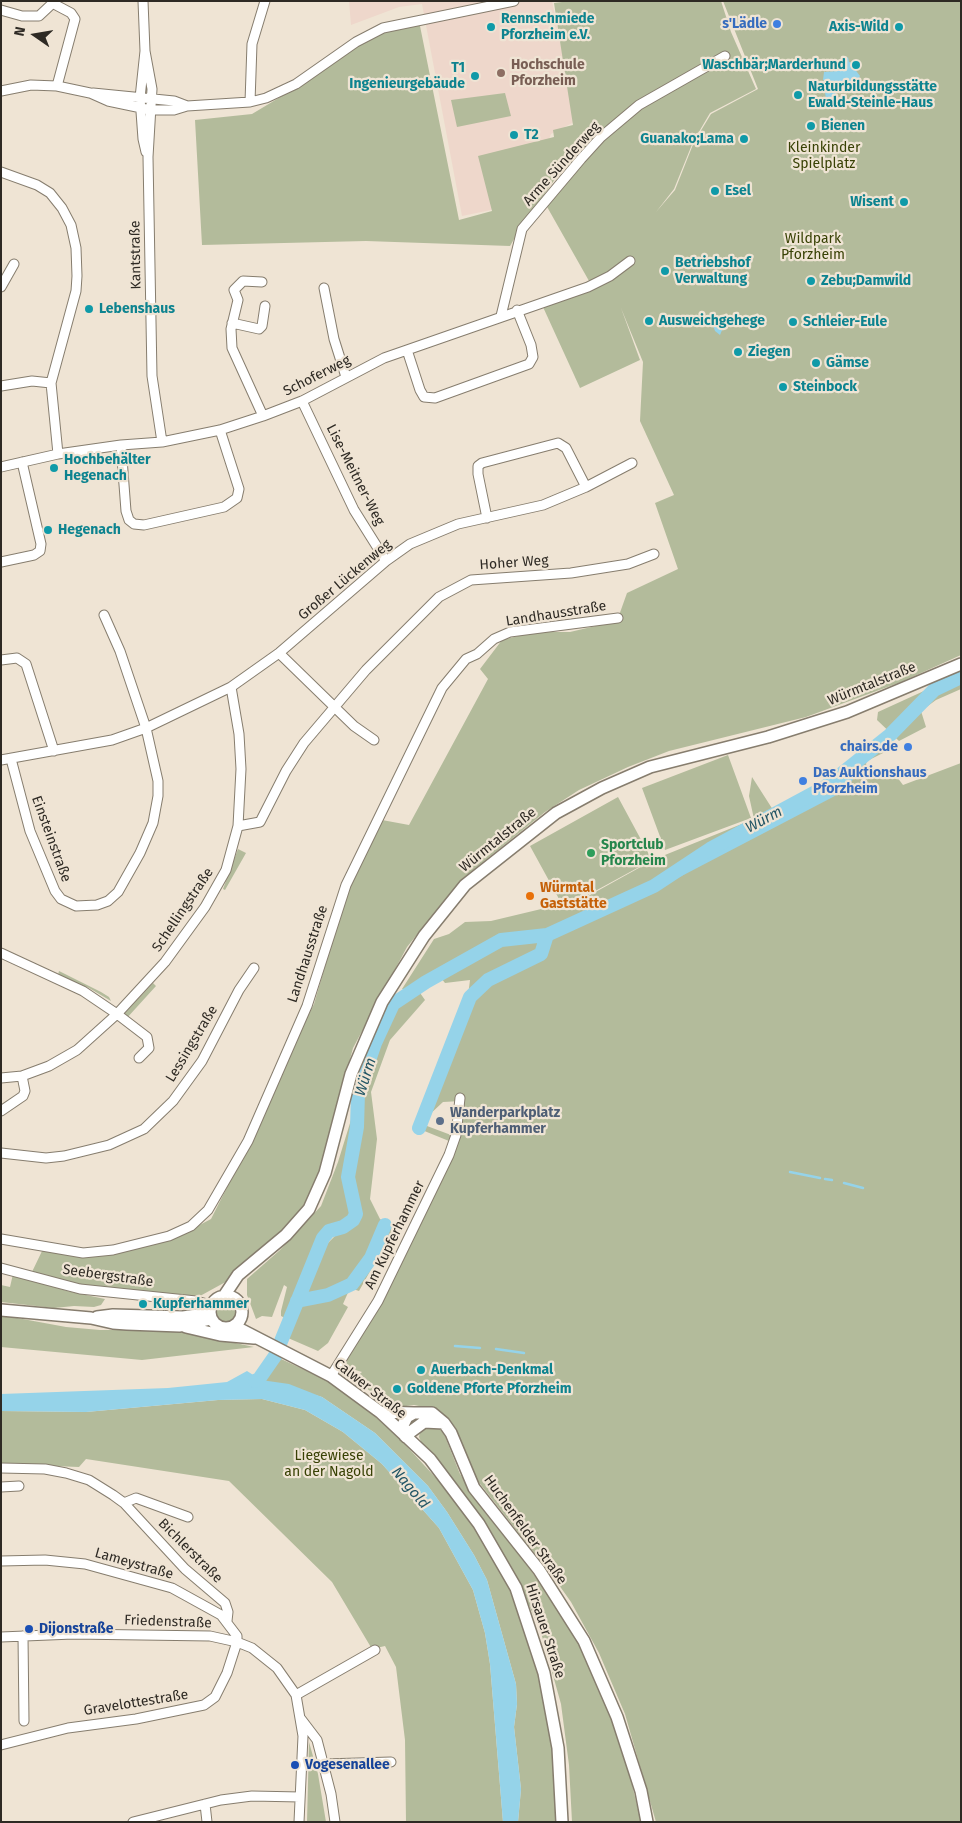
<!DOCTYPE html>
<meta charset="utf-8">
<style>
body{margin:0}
#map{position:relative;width:962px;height:1823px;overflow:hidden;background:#efe4d4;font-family:"Fira Sans",sans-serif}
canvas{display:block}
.frame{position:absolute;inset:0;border:2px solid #2e2a24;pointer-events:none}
.north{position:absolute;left:10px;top:10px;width:50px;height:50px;-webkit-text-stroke:4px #efe4d4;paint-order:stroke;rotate:283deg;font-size:14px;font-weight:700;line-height:20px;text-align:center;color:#2e2a24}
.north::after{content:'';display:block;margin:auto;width:18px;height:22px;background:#2e2a24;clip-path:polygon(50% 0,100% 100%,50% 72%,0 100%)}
</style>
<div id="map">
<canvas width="962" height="1823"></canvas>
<div class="frame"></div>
<div class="north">N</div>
</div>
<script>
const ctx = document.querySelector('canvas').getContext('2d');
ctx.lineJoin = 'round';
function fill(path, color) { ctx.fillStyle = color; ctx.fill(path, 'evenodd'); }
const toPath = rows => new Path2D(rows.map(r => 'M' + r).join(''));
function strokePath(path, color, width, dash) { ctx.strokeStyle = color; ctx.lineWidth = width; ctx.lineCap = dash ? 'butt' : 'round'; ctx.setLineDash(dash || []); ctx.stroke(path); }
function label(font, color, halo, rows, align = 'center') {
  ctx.font = font + ' "Fira Sans",sans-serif'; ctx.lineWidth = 4.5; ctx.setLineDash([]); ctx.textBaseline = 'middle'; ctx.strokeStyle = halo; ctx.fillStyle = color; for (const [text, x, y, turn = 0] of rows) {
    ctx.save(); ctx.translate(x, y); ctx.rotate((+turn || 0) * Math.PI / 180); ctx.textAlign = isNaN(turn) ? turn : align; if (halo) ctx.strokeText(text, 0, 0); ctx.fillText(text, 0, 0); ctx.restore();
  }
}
const education = toPath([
 [349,1,552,1,576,121,551,134,525,203,462,216,422,4,399,7,351,25]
]);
const green = toPath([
 [570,1,721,1,731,32,756,89,710,113,693,142,674,189,656,212,675,190,694,142,711,114,758,89,723,1,961,1,961,655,901,682,806,717,669,751,628,767,579,790,545,812,462,879,407,947,353,1048,318,1178,304,1207,285,1229,231,1279,200,1296,90,1288,31,1274,43,1249,85,1257,192,1229,211,1219,247,1148,283,1065,314,1004,349,884,382,820,409,825,488,679,480,669,502,640,534,632,570,632,617,621,627,593,678,569,655,503,674,495,640,421,643,362,621,308,640,360,580,388,543,307,593,288,546,205,574,153,524,222,510,246,366,241,202,245,195,120,252,114,302,84,371,36,419,21,459,220,492,211,478,156,554,137,553,130,573,125,554,3],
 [505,93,511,116,457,127,451,100],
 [961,674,961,689,936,700,921,711,926,727,899,741,877,720,878,712],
 [885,736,889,746,887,751,867,761,866,764,871,777,891,769,903,785,961,763,961,1822,656,1822,625,1714,599,1653,571,1602,554,1578,477,1480,455,1427,444,1415,434,1409,414,1405,399,1407,389,1405,354,1379,362,1372,349,1368,344,1361,445,1168,461,1101,443,1102,428,1116,427,1126,451,1135,449,1141,417,1128,417,1121,468,996,470,980,445,983,437,973,407,990,402,989,434,939,449,934,465,922,491,921,558,905,563,910,655,859,754,819,749,796,752,777,775,813,815,790],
 [728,755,751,818,665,850,642,788],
 [618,797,652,860,564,908,530,846],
 [238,849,246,853,225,890,223,889],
 [59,971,101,992,109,997,111,1001,89,988,58,975],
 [153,983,156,986,126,1019,123,1015],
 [418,990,425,1000,390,1040,371,1092,377,1139,370,1199,380,1219,391,1227,392,1232,359,1291,350,1288,343,1304,348,1307,328,1343,318,1351,288,1338,298,1308,327,1244,335,1236,355,1224,360,1215,352,1171,362,1135,364,1111,360,1096,389,1018,398,1004],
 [355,1107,355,1134,347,1175,354,1215,342,1226,329,1229,317,1242,307,1262,298,1285,295,1302,287,1319,281,1316,281,1311,287,1287,284,1285,272,1317,262,1316,256,1319,247,1295,247,1279,280,1250,321,1206,338,1162],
 [13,1274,67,1291,105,1299,101,1305,94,1307,74,1306,54,1308,1,1302,1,1285,10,1287],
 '214 1312a11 11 0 1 1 22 0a11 11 0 1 1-22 0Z',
 [1,1315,66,1327,100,1330,175,1330,254,1347,142,1360,1,1347],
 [279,1358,326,1380,359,1402,400,1439,448,1491,471,1521,505,1575,522,1613,543,1687,551,1728,556,1822,518,1822,521,1789,514,1727,517,1704,516,1684,487,1580,474,1555,447,1512,428,1486,375,1433,322,1397,261,1380],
 [262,1399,305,1410,343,1432,382,1464,439,1528,473,1590,485,1633,490,1664,503,1822,406,1822,405,1740,396,1667,385,1646,372,1649,332,1582,229,1481,86,1459,79,1467,1,1464,1,1411,86,1412,218,1400],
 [425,1427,438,1427,444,1434,460,1474,483,1510,530,1569,580,1642,607,1707,629,1772,641,1822,572,1822,569,1765,561,1704,540,1629,511,1567,478,1514,422,1444,419,1437,420,1432],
 [309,1742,318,1774,326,1822,307,1822]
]);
const water = toPath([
 [848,57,849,62,857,63,854,68,860,76,855,85,839,89,833,97,827,99,824,107,819,109,818,100,826,98,824,88,827,84,823,80,824,72,837,71,841,63],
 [711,313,725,323,720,335,715,331,710,317],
 [247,1371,261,1380,289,1384,322,1397,375,1433,428,1486,447,1512,474,1555,487,1580,516,1684,517,1704,514,1727,521,1789,518,1822,503,1822,490,1664,485,1633,473,1590,439,1528,382,1464,343,1432,305,1410,262,1399,218,1400,86,1412,1,1411,1,1394,168,1388,227,1382]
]);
const stream = toPath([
 [790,1172,820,1178],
 [825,1179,832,1180],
 [844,1183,863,1188],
 [455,1346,480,1348],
 [496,1349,524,1353]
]);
const canal = toPath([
 [654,886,832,793,849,778]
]);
const river = toPath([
 [419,1128,470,997,488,980,541,954,547,935],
 [297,1301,328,1295,352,1284,371,1258,385,1225],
 [255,1381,259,1379,275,1356,323,1238,329,1231,343,1227,353,1220,356,1214,348,1177,357,1127,358,1093,375,1043,393,1004,426,982,501,940,547,935,654,886,710,849,825,787,890,735,934,690,961,677]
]);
const minor = toPath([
 [143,1,145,51,140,98,143,139,146,152],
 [54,4,71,13,75,19,57,86],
 [1,10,22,16,39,16,55,1],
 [145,51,152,89,148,157,152,376,162,442],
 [1,91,31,85,57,86,90,93,108,101,151,110,174,110,187,106,250,102,266,98,296,84,356,42,383,28,514,1],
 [93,93,174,101,187,106],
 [250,102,252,44,265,1],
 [1,172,37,185,50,193,62,208,71,225,76,248,77,276,76,291,51,383,58,454],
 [262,282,243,281,234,290,238,300,231,329,232,348,263,416],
 [1,287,14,264],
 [324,288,334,339,346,377],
 [501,316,522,229,581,159,601,137,639,105,725,56],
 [232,323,259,329,262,326,265,306],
 [407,350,420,390,424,397,435,398,529,364,533,357,531,345,517,310],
 [1,386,32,381,51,383],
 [302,401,354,510,386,561],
 [121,445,126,511,129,520,134,524,144,525,224,507,237,498,239,489,220,430],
 [1,467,58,454,121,445,162,442,220,430,263,416,302,401,384,358,588,287,610,276,630,261],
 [487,518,478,474,478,466,482,463,558,443,566,448,586,487],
 [1,562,34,555,40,551,41,544,22,462],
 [279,653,354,726,374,740],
 [1,660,17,658,26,664,54,751],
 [11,759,30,831,55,891,61,899,76,906,97,905,108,901,118,892,140,853,153,823,158,796,158,781,146,728,120,651,104,615],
 [1,760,112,740,146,728,202,701,231,687,279,653,386,561,410,544,458,524,543,505,586,487,632,463],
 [238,826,260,822,286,771,304,743,366,670,439,597,471,580,571,573,628,564,654,554],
 [1,953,83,991,117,1014,147,1037,149,1048,139,1058],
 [1,1078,22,1076,49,1066,77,1050,117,1014,165,962,205,907,226,870,238,826,241,769,239,734,231,687],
 [1,1111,23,1096,25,1091,22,1076],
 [1,1153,46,1158,64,1156,109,1145,144,1129,173,1101,202,1061,239,990,254,968],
 [1,1239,83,1253,113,1250,169,1236,191,1226,208,1210,248,1141,307,1006,346,885,442,688,466,659,477,654,494,639,510,632,618,618],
 [1,1268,80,1289,196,1301,211,1305],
 [331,1376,378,1301,449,1155,456,1135,460,1098],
 [1,1468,45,1469,66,1473,89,1480,113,1495,124,1503,185,1569,225,1603,228,1612,227,1621],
 [1,1487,19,1486],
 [124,1503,136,1498,188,1517],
 [1,1561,45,1560,85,1564,172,1588,221,1615,237,1636,237,1642,227,1673,215,1697,204,1705,136,1719,68,1728,1,1745],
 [23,1636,24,1721],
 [1,1637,73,1634,210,1636,237,1642,252,1648,277,1668,296,1695,303,1736,299,1822],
 [296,1695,375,1650],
 [301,1719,317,1740,331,1794,335,1822],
 [324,1764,391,1762],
 [205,1804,207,1822],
 [133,1822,221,1800,252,1796,300,1797]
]);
const major = toPath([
 [224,1296,238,1275,286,1235,309,1209,325,1173,351,1074,382,1002,424,936,465,885,556,813,602,788,650,767,768,737,847,712,961,664],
 '210 1312a16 16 0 1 1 32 0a16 16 0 1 1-32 0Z',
 [1,1310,91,1318,113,1323,127,1324,180,1326,211,1319],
 [97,1317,113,1315,183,1317,204,1314],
 [234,1326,331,1376,380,1412,430,1459,479,1524,516,1588,544,1673,558,1748,562,1822],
 [186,1327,220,1335,254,1338],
 [380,1412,414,1413],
 [405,1436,424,1422,444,1423],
 [406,1437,403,1425,407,1417,414,1413,432,1413,444,1423,451,1433,474,1488,539,1570,584,1641,617,1717,641,1791,647,1822]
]);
const markers = [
 [777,24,5,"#3f7fe0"],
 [491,27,5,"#0f9aa8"],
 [899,27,5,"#0f9aa8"],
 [856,65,5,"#0f9aa8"],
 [501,73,5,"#8d6e63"],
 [475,76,5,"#0f9aa8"],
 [798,95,5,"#0f9aa8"],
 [811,126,5,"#0f9aa8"],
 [514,135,5,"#0f9aa8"],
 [744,139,5,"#0f9aa8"],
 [715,191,5,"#0f9aa8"],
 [904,202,5,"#0f9aa8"],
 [665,271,5,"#0f9aa8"],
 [811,281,5,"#0f9aa8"],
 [89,309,5,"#0f9aa8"],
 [649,321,5,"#0f9aa8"],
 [793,322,5,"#0f9aa8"],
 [738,352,5,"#0f9aa8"],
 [816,363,5,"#0f9aa8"],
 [783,387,5,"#0f9aa8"],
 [54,468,5,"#0f9aa8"],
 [48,530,5,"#0f9aa8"],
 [908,747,5,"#3f7fe0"],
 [803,781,5,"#3f7fe0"],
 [591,853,5,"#2e9e5b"],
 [530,896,5,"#e8710a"],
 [440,1121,5,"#5c6f8a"],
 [143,1304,5,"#0f9aa8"],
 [421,1370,5,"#0f9aa8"],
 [397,1389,5,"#0f9aa8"],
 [29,1629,5,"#1a4fb4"],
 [295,1765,5,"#1a4fb4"]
];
const cultureNames = [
 ["Rennschmiede",501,19],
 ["Pforzheim e.V.",501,35],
 ["Axis-Wild",889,27,"right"],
 ["Waschbär;Marderhund",846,65,"right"],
 ["T1",465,68,"right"],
 ["Ingenieurgebäude",465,84,"right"],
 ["Naturbildungsstätte",808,87],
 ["Ewald-Steinle-Haus",808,103],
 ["Bienen",821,126],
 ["T2",524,135],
 ["Guanako;Lama",734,139,"right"],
 ["Esel",725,191],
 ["Wisent",894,202,"right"],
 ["Betriebshof",675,263],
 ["Verwaltung",675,279],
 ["Zebu;Damwild",821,281],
 ["Lebenshaus",99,309],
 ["Ausweichgehege",659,321],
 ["Schleier-Eule",803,322],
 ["Ziegen",748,352],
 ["Gämse",826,363],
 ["Steinbock",793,387],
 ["Hochbehälter",64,460],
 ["Hegenach",64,476],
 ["Hegenach",58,530],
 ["Kupferhammer",153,1304],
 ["Auerbach-Denkmal",431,1370],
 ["Goldene Pforte Pforzheim",407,1389]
];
const shopNames = [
 ["s'Lädle",767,24],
 ["chairs.de",898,747],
 ["Das Auktionshaus",813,773,"left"],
 ["Pforzheim",813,789,"left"]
];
const educationNames = [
 ["Hochschule",511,65],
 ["Pforzheim",511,81]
];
const parkNames = [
 ["Kleinkinder",824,148],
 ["Spielplatz",824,164],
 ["Wildpark",813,239],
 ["Pforzheim",813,255],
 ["Liegewiese",329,1456],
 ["an der Nagold",329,1472]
];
const streetNames = [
 ["Arme Sünderweg",562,164,-48],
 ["Kantstraße",136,255,-91],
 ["Schoferweg",317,376,-27],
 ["Lise-Meitner-Weg",355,475,63],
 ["Hoher Weg",514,563,-4],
 ["Großer Lückenweg",345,580,-40],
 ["Landhausstraße",556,614,-9],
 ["Würmtalstraße",872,684,-22],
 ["Einsteinstraße",51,839,70],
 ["Würmtalstraße",498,840,-39],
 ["Schellingstraße",183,910,-56],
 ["Landhausstraße",308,954,-72],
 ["Lessingstraße",192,1044,-59],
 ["Am Kupferhammer",395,1235,-64],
 ["Seebergstraße",108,1276,8],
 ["Calwer Straße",370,1389,38],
 ["Huchenfelder Straße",525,1530,54],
 ["Bichlerstraße",190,1551,45],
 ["Lameystraße",134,1564,16],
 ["Friedenstraße",168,1622,2],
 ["Hirsauer Straße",545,1631,72],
 ["Gravelottestraße",136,1703,-9]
];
const leisureNames = [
 ["Sportclub",601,845],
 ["Pforzheim",601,861]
];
const foodNames = [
 ["Würmtal",540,888],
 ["Gaststätte",540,904]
];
const serviceNames = [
 ["Wanderparkplatz",450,1113],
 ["Kupferhammer",450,1129]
];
const transitNames = [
 ["Dijonstraße",39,1629],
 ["Vogesenallee",305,1765]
];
const waterNames = [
 ["Würm",764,820,-28],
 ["Würm",366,1077,-72],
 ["Nagold",410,1488,50]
];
fill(education, '#eed7cb');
fill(green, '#b3bb9b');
fill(water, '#95d3e9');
strokePath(stream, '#95d3e9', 2.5);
strokePath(canal, '#95d3e9', 8);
strokePath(river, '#95d3e9', 14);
strokePath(minor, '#867d6e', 11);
strokePath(major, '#867d6e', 14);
strokePath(minor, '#fff', 9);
strokePath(major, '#fff', 11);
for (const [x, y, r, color] of markers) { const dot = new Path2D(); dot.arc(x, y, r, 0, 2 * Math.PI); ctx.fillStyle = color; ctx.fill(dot); strokePath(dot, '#efe4d4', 2); }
label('bold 14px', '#0d838f', '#efe4d4', cultureNames, 'left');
label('bold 14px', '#366cbe', '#efe4d4', shopNames, 'right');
label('bold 14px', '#785e54', '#efe4d4', educationNames, 'left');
label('14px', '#384104', '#efe4d4', parkNames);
label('14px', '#2e2a24', '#efe4d4', streetNames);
label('bold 14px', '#27864d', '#efe4d4', leisureNames, 'left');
label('bold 14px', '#c56008', '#efe4d4', foodNames, 'left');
label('bold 14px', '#4e5e75', '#efe4d4', serviceNames, 'left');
label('bold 14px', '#164399', '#efe4d4', transitNames, 'left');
label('italic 15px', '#225565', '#efe4d4', waterNames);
</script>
